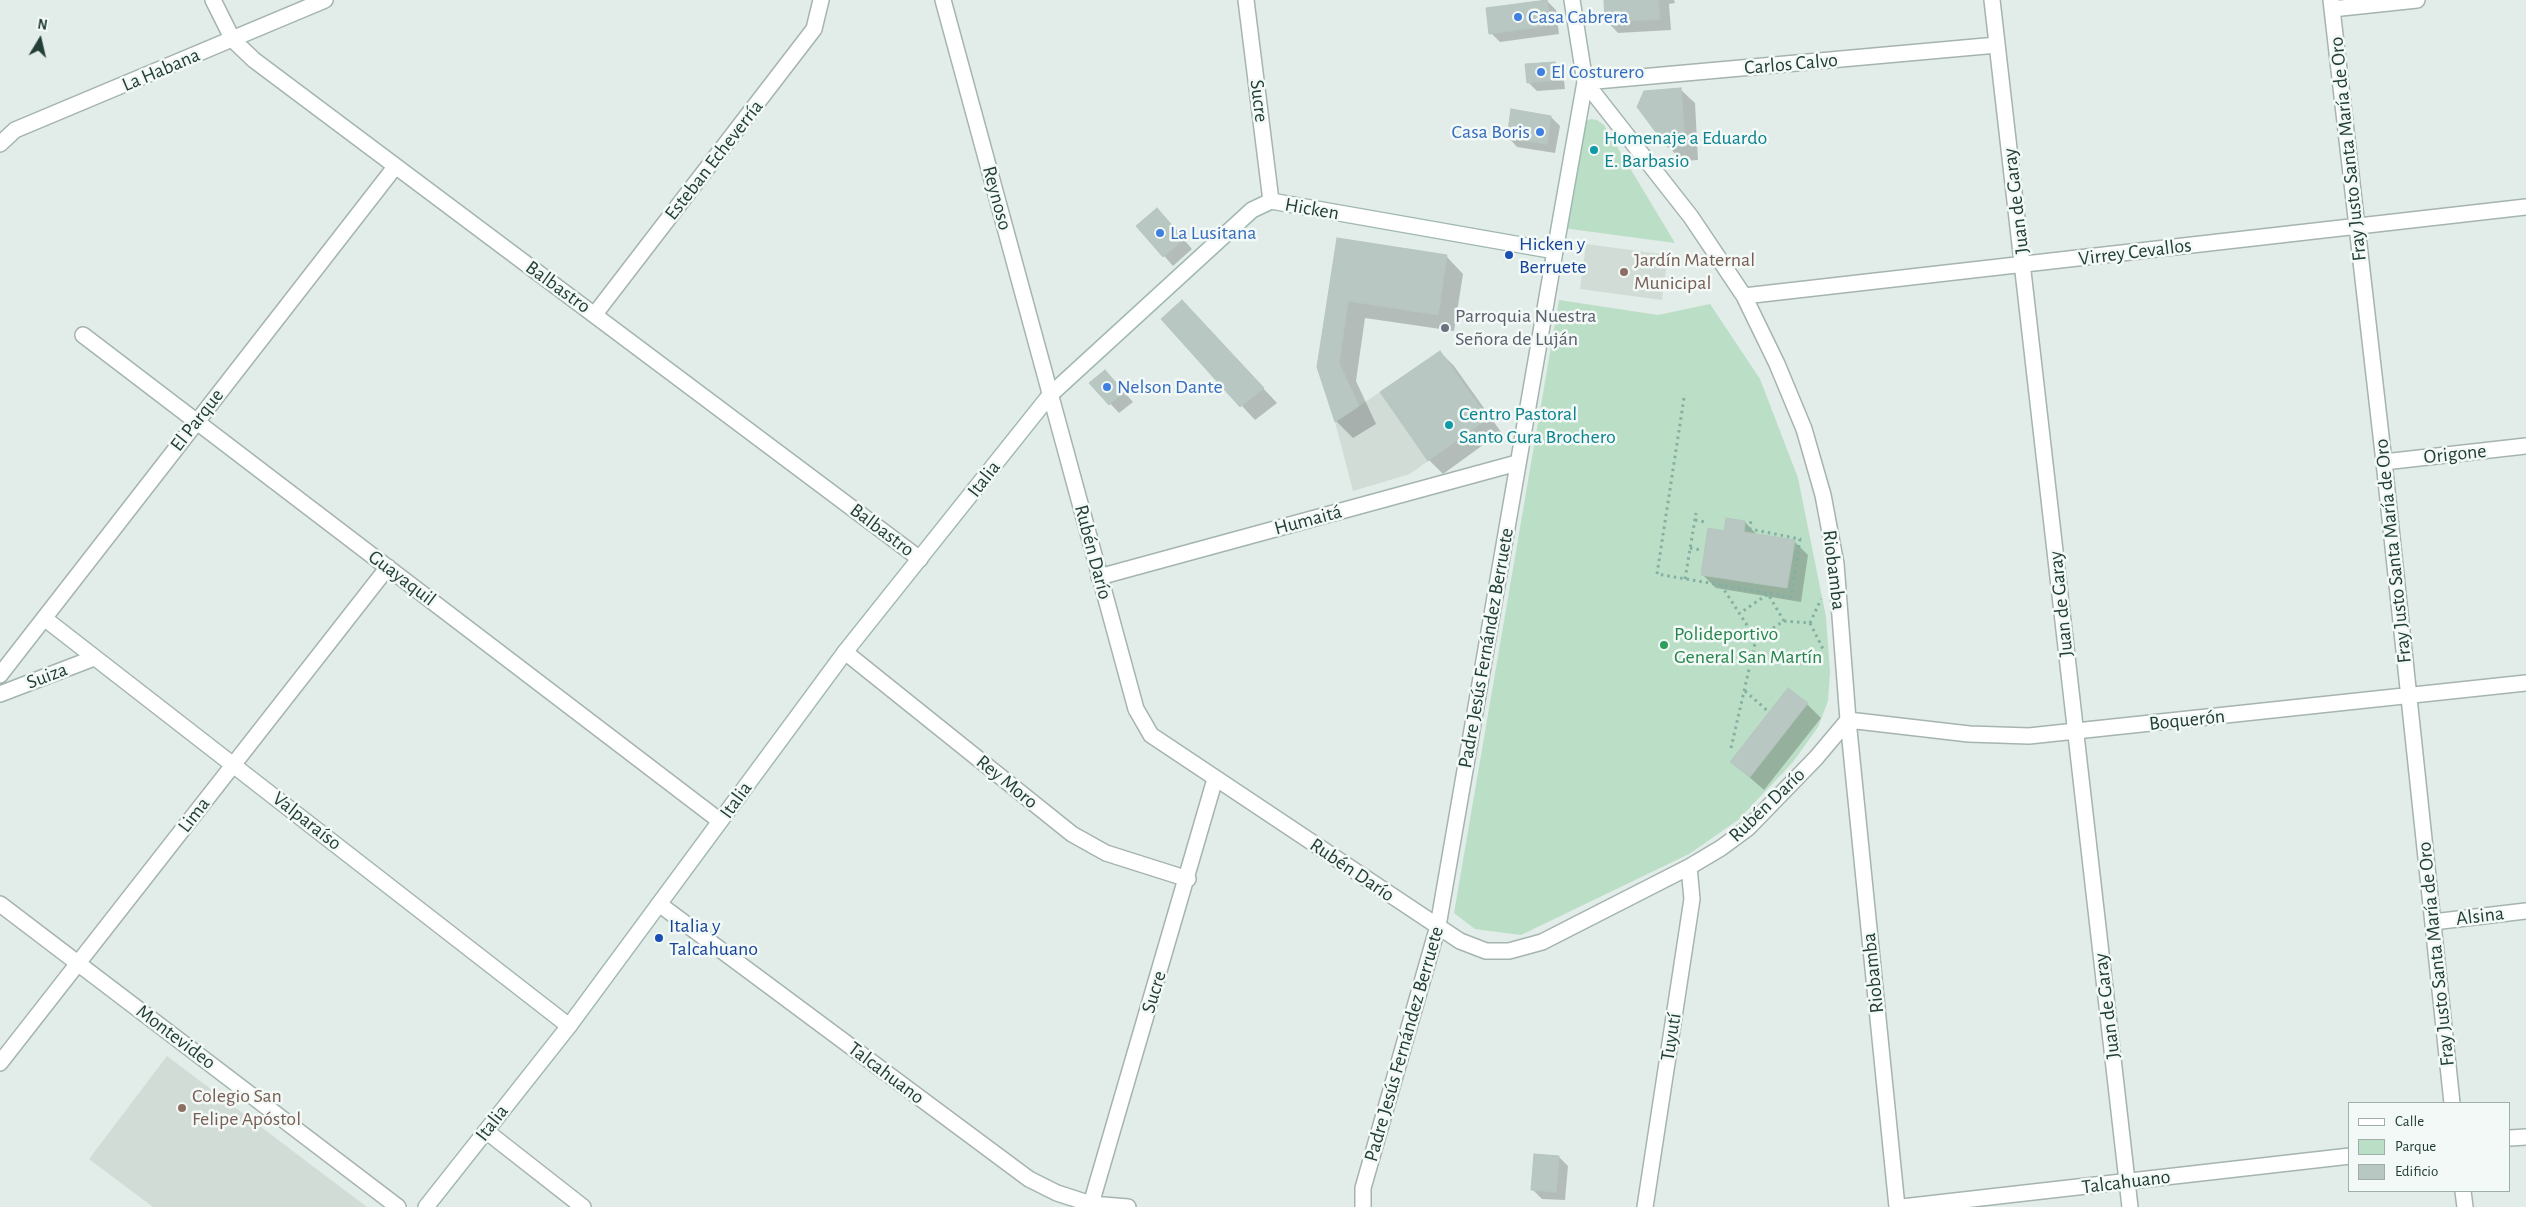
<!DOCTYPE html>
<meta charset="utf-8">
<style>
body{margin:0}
#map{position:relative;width:2526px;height:1207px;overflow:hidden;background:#e2ece8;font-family:"Alegreya Sans",sans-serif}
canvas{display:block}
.legend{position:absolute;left:2348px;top:1102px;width:162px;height:90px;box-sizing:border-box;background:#f3f9f6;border:1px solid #9faeaa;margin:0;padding:6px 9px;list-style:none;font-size:15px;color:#223e37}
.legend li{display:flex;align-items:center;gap:10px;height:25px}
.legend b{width:25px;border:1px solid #9faeaa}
.north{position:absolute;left:15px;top:15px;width:50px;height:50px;-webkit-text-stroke:4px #f3f9f6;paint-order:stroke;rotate:9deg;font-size:14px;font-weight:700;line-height:20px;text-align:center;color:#223e37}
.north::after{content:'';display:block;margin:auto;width:18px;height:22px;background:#223e37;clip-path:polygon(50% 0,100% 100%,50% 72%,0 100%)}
</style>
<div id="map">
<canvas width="2526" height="1207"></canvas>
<ul class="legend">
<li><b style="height:6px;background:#fff"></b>Calle</li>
<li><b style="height:14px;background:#bbdec6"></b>Parque</li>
<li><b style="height:14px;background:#b8c7c1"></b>Edificio</li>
</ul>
<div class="north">N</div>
</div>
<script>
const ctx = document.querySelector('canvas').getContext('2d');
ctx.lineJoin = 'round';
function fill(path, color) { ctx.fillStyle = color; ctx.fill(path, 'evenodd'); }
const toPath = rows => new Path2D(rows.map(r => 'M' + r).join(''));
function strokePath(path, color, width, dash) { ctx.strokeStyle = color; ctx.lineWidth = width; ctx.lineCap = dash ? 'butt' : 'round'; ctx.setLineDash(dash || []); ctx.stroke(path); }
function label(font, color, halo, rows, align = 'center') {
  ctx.font = font + ' "Alegreya Sans",sans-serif'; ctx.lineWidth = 5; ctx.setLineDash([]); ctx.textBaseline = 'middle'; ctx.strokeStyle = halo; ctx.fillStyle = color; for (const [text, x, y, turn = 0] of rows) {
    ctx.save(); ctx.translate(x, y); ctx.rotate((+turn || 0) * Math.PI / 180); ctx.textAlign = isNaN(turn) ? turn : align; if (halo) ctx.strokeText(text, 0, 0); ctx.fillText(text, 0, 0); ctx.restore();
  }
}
const built = toPath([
 [1586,244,1668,255,1662,300,1580,289],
 [1380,392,1428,461,1410,474,1353,491,1335,422],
 [167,1056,367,1207,153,1207,89,1159]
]);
const green = toPath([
 [1591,119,1597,120,1604,125,1675,243,1563,228,1586,121],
 [1559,300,1658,315,1710,304,1760,379,1798,478,1826,617,1830,672,1828,701,1818,727,1793,762,1738,820,1689,854,1521,935,1475,929,1454,913]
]);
const shadow = toPath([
 [1605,0,1674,0,1675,3,1669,4,1671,30,1618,33,1607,21],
 [1547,1,1556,10,1559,34,1500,42,1491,33],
 [1554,63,1563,72,1565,89,1537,91,1528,82],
 [1681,90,1695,103,1698,160,1682,161,1668,146],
 [1551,117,1560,126,1555,153,1517,147,1508,137],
 [1166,219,1192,249,1173,266,1138,226],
 [1338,240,1446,256,1463,274,1454,331,1365,318,1356,381,1376,424,1353,438,1336,421],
 [1196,316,1277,403,1255,420,1162,319],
 [1440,352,1454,366,1501,432,1443,474,1429,460],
 [1105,371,1133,402,1119,413,1091,383],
 [1745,522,1758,536,1794,541,1808,555,1801,602,1716,588,1702,574,1725,532],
 [1807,704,1821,718,1764,790,1732,762],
 [1559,1157,1568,1166,1565,1200,1542,1199,1532,1189]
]);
const building = toPath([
 [1547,0,1551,25,1489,34,1486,8,1547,0],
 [1604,0,1658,0,1660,19,1605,22,1604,0],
 [1555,62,1556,80,1527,83,1525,64,1555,62],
 [1681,88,1685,146,1667,147,1637,107,1644,91,1681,88],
 [1511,109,1551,116,1547,144,1507,138,1511,109],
 [1157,208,1184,239,1163,257,1136,226,1157,208],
 [1337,238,1447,255,1438,315,1348,301,1339,363,1359,406,1335,422,1317,367,1337,238],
 [1182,300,1264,388,1240,407,1161,319,1182,300],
 [1440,351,1488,418,1428,461,1380,392,1440,351],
 [1105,370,1124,392,1109,405,1089,383,1105,370],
 [1726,518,1745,521,1744,532,1795,540,1787,588,1701,575,1708,528,1724,531,1726,518],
 [1788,688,1808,703,1750,777,1730,762,1788,688],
 [1534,1154,1559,1156,1556,1192,1531,1190,1534,1154]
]);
const path = toPath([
 [1684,398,1657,574,1791,597,1800,539,1750,529,1751,519],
 [1695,520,1705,522],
 [1690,548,1701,550],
 [1685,579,1696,513],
 [1721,585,1756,639,1784,621,1768,594,1740,613],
 [1784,621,1810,623,1821,599],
 [1810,623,1824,651],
 [1745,691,1769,712],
 [1731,748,1756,639]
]);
const street = toPath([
 [213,0,233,40,254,60,920,559],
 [943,0,1136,709,1151,735,1460,941,1486,951,1509,951,1542,942,1689,867,1721,848,1748,828,1816,758,1848,720],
 [1246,0,1271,201],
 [1992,0,2130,1207],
 [2331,0,2384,462,2452,1103],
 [2332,9,2417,0],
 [1585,82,1691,217,1744,296,1777,364,1804,429,1823,495,1836,564,1848,720,1897,1207],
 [1585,82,1997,45],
 [0,144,15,130,325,0],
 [1744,296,2526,207],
 [595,314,814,29,821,0],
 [83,335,720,821],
 [2384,462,2526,446],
 [1099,577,1517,463],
 [44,618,569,1026],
 [845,652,1072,834,1106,853,1188,879],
 [0,675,395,167],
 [0,694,94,658],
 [1848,720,1969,734,2029,736,2526,683],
 [0,904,398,1207],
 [659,904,1029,1179,1057,1193,1091,1204,1128,1207],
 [2433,922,2526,911],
 [0,1063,388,567],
 [486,1131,583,1207],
 [2510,1138,2526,1137],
 [2463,1191,2465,1207],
 [1091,1204,1215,779],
 [1363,1207,1363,1188,1438,926,1555,251],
 [1645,1207,1692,899,1689,867],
 [1902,1207,2350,1156]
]);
const secondary = toPath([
 [426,1207,569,1026,845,652,1050,395,1252,210,1271,201,1555,251,1585,82,1572,0]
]);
const markers = [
 [1518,17,5,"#3f7fe0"],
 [1541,72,5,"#3f7fe0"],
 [1540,132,5,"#3f7fe0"],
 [1594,150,5,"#0f9aa8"],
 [1160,233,5,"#3f7fe0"],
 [1509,255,5,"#1a4fb4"],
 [1624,272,5,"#8d6e63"],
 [1445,328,5,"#6b7280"],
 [1107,387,5,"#3f7fe0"],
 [1449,425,5,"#0f9aa8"],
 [1664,645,5,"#2e9e5b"],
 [659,938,5,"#1a4fb4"],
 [182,1108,5,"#8d6e63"]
];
const shopNames = [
 ["Casa Cabrera",1528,17],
 ["El Costurero",1551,72],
 ["Casa Boris",1530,132,"right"],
 ["La Lusitana",1170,233],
 ["Nelson Dante",1117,387]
];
const streetNames = [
 ["Carlos Calvo",1791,64,-5],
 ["La Habana",161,70,-23],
 ["Sucre",1259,101,83],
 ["Fray Justo Santa María de Oro",2348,149,-96],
 ["Esteban Echeverría",714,160,-52],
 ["Reynoso",997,198,75],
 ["Juan de Garay",2016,201,-97],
 ["Hicken",1312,209,10],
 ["Virrey Cevallos",2135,252,-7],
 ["Balbastro",558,287,36],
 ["El Parque",197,420,-52],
 ["Origone",2455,454,-6],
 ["Italia",984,479,-52],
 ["Humaitá",1308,520,-15],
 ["Balbastro",882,530,37],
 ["Fray Justo Santa María de Oro",2393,551,-96],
 ["Rubén Darío",1093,552,75],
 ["Riobamba",1834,570,83],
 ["Guayaquil",402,578,37],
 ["Juan de Garay",2061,604,-96],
 ["Padre Jesús Fernández Berruete",1486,648,-80],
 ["Suiza",47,676,-21],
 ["Boquerón",2187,720,-6],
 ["Rey Moro",1007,782,39],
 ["Italia",736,800,-54],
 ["Rubén Darío",1767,805,-44],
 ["Lima",194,815,-52],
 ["Valparaíso",307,821,38],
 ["Rubén Darío",1352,870,34],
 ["Alsina",2480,916,-7],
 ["Fray Justo Santa María de Oro",2436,954,-96],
 ["Riobamba",1873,973,-96],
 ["Sucre",1154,992,-73],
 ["Juan de Garay",2107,1006,-97],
 ["Montevideo",176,1037,37],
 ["Tuyutí",1671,1037,-81],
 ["Padre Jesús Fernández Berruete",1404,1044,-74],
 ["Talcahuano",886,1073,37],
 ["Italia",492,1123,-52],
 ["Talcahuano",2126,1182,-7]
];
const cultureNames = [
 ["Homenaje a Eduardo",1604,138],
 ["E. Barbasio",1604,161],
 ["Centro Pastoral",1459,414],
 ["Santo Cura Brochero",1459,437]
];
const transitNames = [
 ["Hicken y",1519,244],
 ["Berruete",1519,267],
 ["Italia y",669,926],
 ["Talcahuano",669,949]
];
const educationNames = [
 ["Jardín Maternal",1634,260],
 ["Municipal",1634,283],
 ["Colegio San",192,1096],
 ["Felipe Apóstol",192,1119]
];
const worshipNames = [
 ["Parroquia Nuestra",1455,316],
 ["Señora de Luján",1455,339]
];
const leisureNames = [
 ["Polideportivo",1674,634],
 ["General San Martín",1674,657]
];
fill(built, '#d1dcd7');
fill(green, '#bbdec6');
fill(shadow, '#0003');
fill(building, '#b8c7c1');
strokePath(building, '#b5c6bf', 1);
strokePath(street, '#a5b4af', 18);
strokePath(secondary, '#a1b8b1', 18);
strokePath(path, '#83b0a3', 3, [2.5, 4]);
strokePath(street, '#fff', 15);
strokePath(secondary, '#fff', 15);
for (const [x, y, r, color] of markers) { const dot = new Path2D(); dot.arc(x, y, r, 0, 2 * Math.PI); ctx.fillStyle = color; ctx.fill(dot); strokePath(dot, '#f3f9f6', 2); }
label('20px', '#366cbe', '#f3f9f6', shopNames, 'left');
label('20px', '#223e37', '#f3f9f6', streetNames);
label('20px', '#0d838f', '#f3f9f6', cultureNames, 'left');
label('20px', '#164399', '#f3f9f6', transitNames, 'left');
label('20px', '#785e54', '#f3f9f6', educationNames, 'left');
label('20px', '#5b616d', '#f3f9f6', worshipNames, 'left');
label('20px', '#27864d', '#f3f9f6', leisureNames, 'left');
</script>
